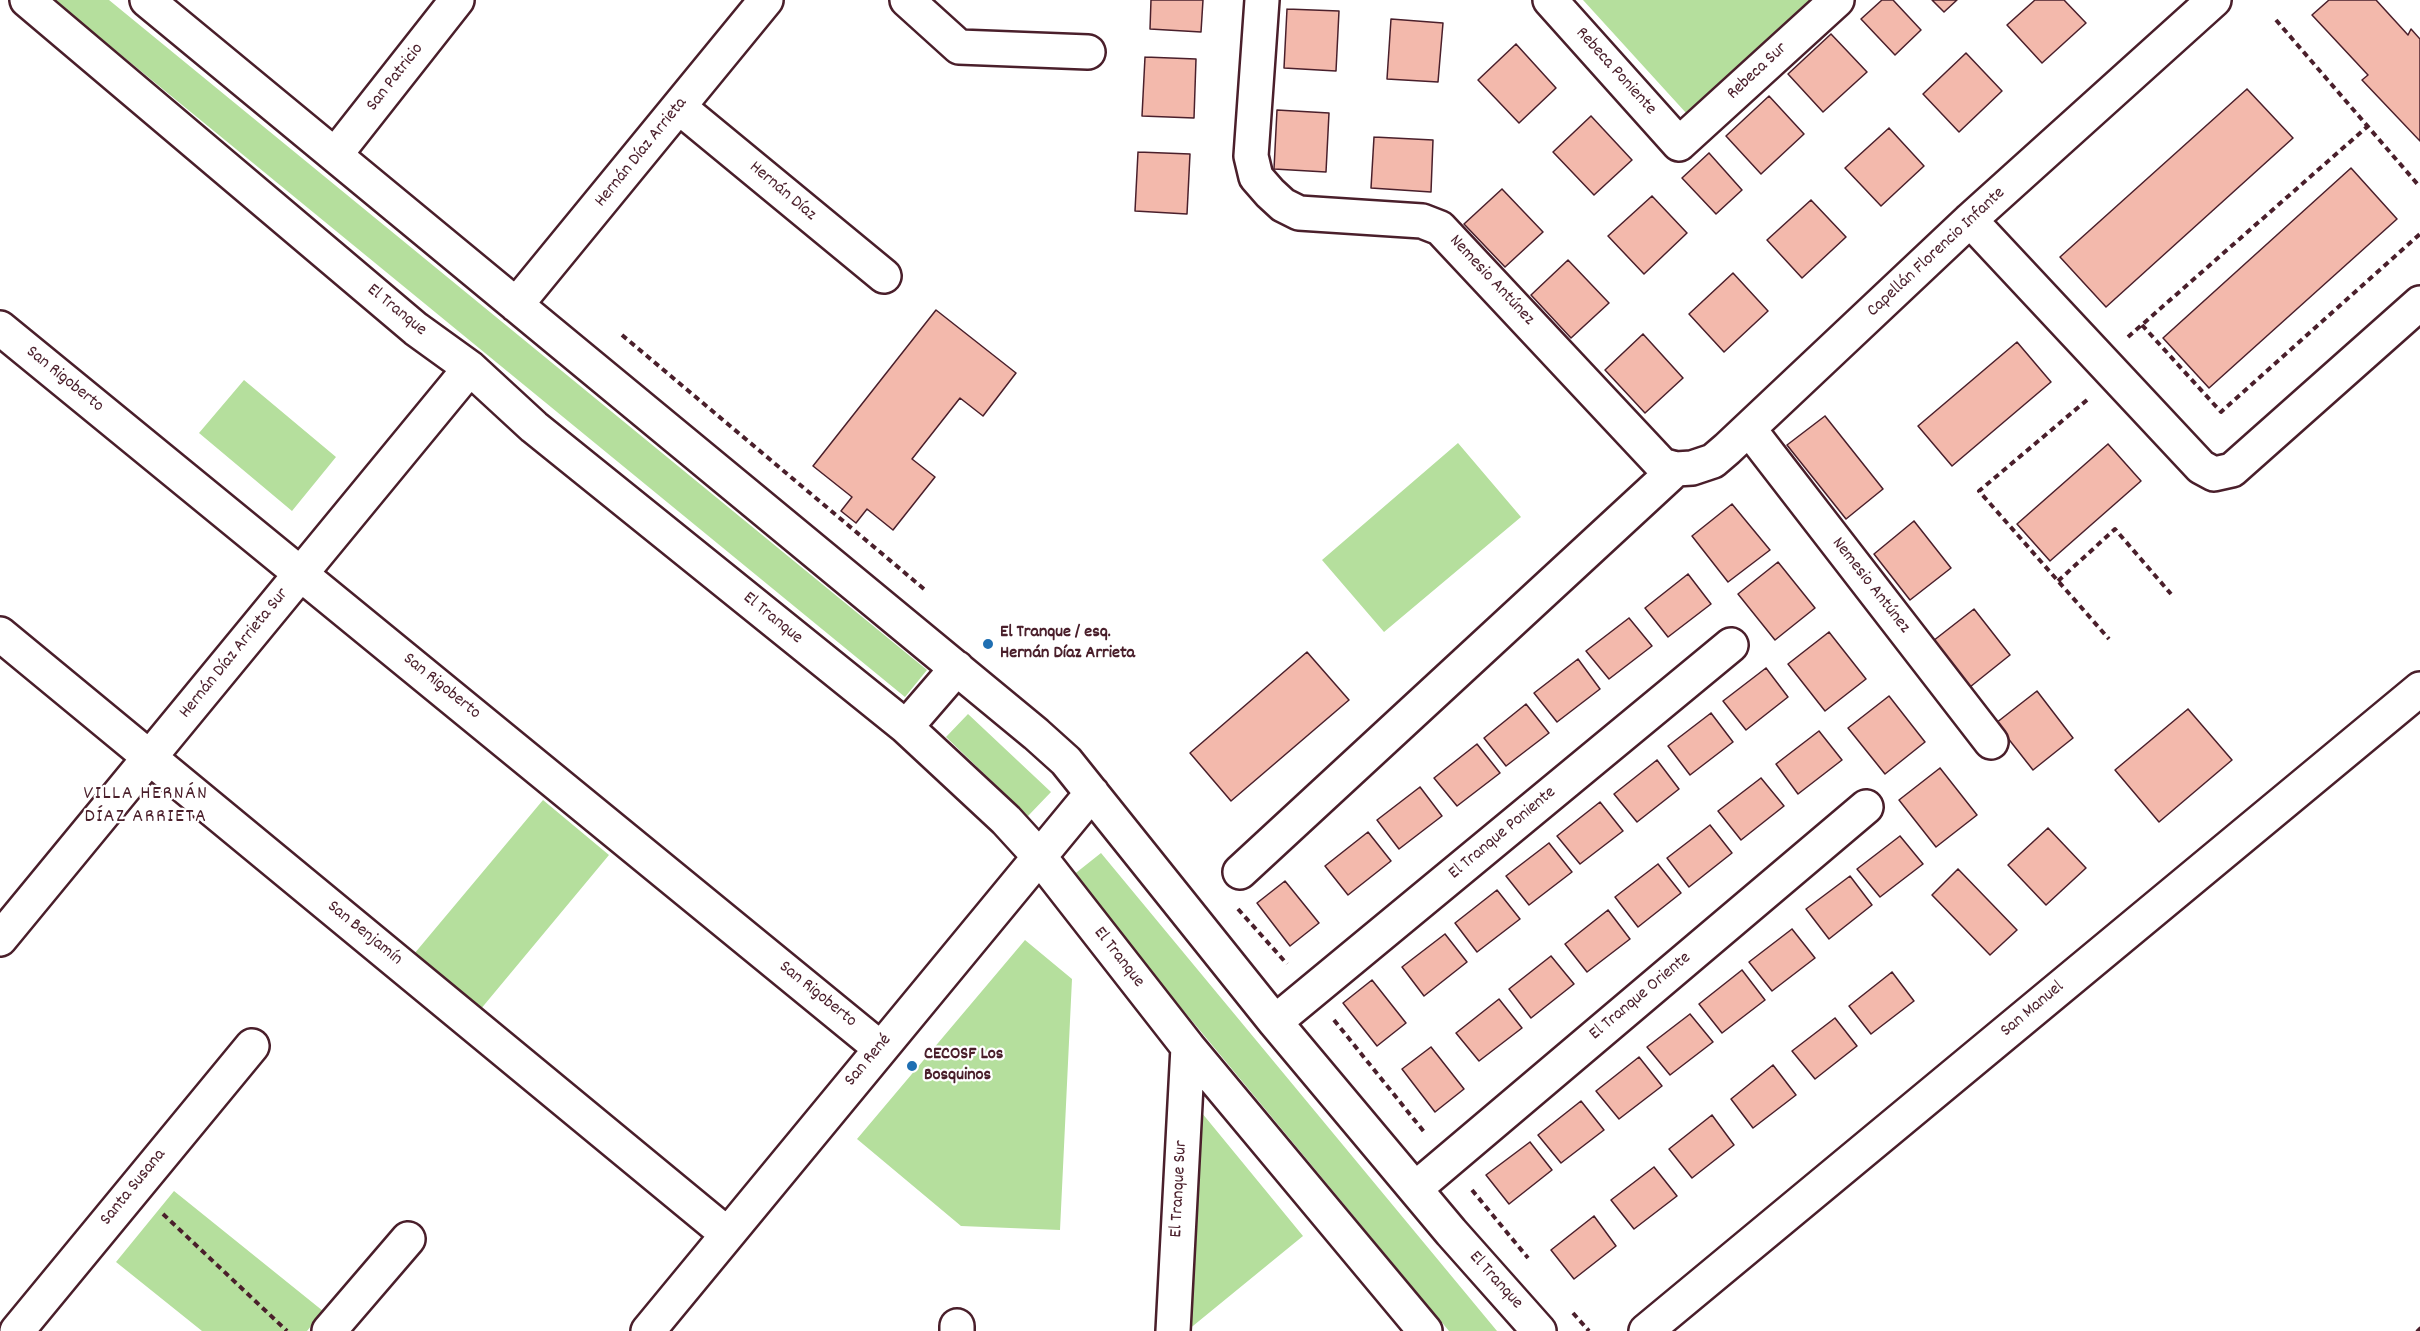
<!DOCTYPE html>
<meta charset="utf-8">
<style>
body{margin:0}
canvas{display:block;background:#fff}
</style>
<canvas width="2420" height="1331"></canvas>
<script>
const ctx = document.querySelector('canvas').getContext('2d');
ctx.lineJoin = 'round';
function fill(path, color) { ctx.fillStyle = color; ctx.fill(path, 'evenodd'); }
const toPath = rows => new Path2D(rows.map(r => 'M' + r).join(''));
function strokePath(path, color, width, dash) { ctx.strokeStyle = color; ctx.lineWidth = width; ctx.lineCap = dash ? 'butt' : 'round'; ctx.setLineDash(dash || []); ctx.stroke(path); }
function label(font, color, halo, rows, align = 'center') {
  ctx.font = font + ' Dekko,sans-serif'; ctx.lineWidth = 4.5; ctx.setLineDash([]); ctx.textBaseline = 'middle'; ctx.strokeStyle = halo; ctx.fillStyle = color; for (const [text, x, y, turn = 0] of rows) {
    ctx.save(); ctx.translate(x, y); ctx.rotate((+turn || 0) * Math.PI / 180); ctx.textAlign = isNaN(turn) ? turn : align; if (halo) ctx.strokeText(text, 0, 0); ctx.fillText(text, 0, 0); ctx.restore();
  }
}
const green = toPath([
 [54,0,109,0,927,670,905,697],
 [1583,0,1811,0,1687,114],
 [244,380,336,457,292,511,199,433],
 [1458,443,1521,517,1384,632,1322,560],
 [968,714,1051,792,1028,816,946,737],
 [543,800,609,855,480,1010,414,954],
 [1101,853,1497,1331,1449,1331,1072,876],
 [1025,940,1072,979,1060,1230,961,1226,857,1139],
 [1197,1107,1303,1236,1188,1330],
 [174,1191,323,1311,307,1331,202,1331,116,1262]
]);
const building = toPath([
 [1151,0,1203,0,1201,32,1150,29,1151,0],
 [1882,0,1893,0,1921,30,1895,55,1861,19,1882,0],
 [1932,0,1957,0,1944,12,1932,0],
 [2035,0,2064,0,2086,23,2042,63,2007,25,2035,0],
 [2329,0,2376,0,2408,35,2411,29,2420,39,2420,141,2362,80,2368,75,2312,15,2329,0],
 [1287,9,1339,11,1336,71,1284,68,1287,9],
 [1391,19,1443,23,1438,82,1387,79,1391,19],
 [1831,34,1867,72,1823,112,1788,74,1831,34],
 [1516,44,1556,88,1519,123,1478,80,1516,44],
 [1966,53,2002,91,1959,132,1923,94,1966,53],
 [1145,57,1196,59,1194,118,1142,116,1145,57],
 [2247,89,2293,138,2106,307,2060,257,2247,89],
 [1769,96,1804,134,1761,174,1726,136,1769,96],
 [1277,110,1329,113,1326,172,1274,169,1277,110],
 [1591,116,1632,160,1594,195,1553,152,1591,116],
 [1889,128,1924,166,1881,206,1845,168,1889,128],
 [1374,137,1433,140,1431,192,1371,188,1374,137],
 [1138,152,1190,154,1187,214,1135,211,1138,152],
 [1709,153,1742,190,1716,214,1682,178,1709,153],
 [2351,168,2397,219,2209,388,2163,338,2351,168],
 [1502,189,1543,232,1505,267,1464,224,1502,189],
 [1652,196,1687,233,1644,274,1608,236,1652,196],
 [1811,200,1846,237,1802,278,1767,240,1811,200],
 [1568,260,1609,303,1571,338,1531,295,1568,260],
 [1733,273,1768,311,1724,352,1689,314,1733,273],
 [936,310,1016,373,983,416,960,398,912,459,935,477,893,530,867,509,856,523,841,511,852,497,813,466,936,310],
 [1643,334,1683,378,1645,413,1605,370,1643,334],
 [2017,342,2051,382,1952,466,1918,426,2017,342],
 [1825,416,1883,489,1846,519,1787,445,1825,416],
 [2108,444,2141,481,2050,561,2017,524,2108,444],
 [1732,504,1770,550,1728,582,1692,536,1732,504],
 [1914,521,1951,568,1910,600,1874,554,1914,521],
 [1778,562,1815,608,1775,640,1738,594,1778,562],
 [1688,574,1711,604,1668,637,1645,608,1688,574],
 [1974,609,2010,655,1970,687,1933,641,1974,609],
 [1629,618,1652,646,1609,679,1586,651,1629,618],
 [1829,632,1866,679,1825,711,1788,664,1829,632],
 [1307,652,1349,700,1231,801,1190,753,1307,652],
 [1578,659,1600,689,1557,722,1534,693,1578,659],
 [1766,668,1788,697,1746,730,1723,701,1766,668],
 [2037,691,2073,738,2033,770,1996,723,2037,691],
 [1889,696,1925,742,1885,774,1848,728,1889,696],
 [1526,704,1549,733,1506,766,1484,738,1526,704],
 [2188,709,2232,760,2159,822,2115,770,2188,709],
 [1711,713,1733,742,1690,775,1668,746,1711,713],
 [1819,731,1842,760,1798,794,1776,764,1819,731],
 [1477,744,1500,773,1457,806,1434,778,1477,744],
 [1657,760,1679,789,1637,822,1614,794,1657,760],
 [1940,768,1977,815,1936,847,1899,800,1940,768],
 [1761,778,1784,806,1741,840,1718,811,1761,778],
 [1420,787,1442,816,1399,849,1377,820,1420,787],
 [1600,802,1623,831,1580,864,1557,836,1600,802],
 [1710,825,1732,853,1689,887,1667,858,1710,825],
 [2048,828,2086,868,2046,905,2008,865,2048,828],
 [1368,832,1391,861,1348,895,1325,866,1368,832],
 [1900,836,1923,864,1880,897,1857,869,1900,836],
 [1549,843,1572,872,1529,905,1506,876,1549,843],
 [1658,864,1681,893,1638,927,1615,897,1658,864],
 [1958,869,2017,930,1990,955,1932,895,1958,869],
 [1850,876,1872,905,1829,939,1806,909,1850,876],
 [1285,881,1319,923,1290,946,1257,903,1285,881],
 [1497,890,1520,919,1477,952,1455,923,1497,890],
 [1608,910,1630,939,1587,972,1565,944,1608,910],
 [1792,929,1815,958,1772,991,1749,962,1792,929],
 [1445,934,1467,962,1424,996,1402,967,1445,934],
 [1551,956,1574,984,1531,1018,1509,989,1551,956],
 [1742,970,1765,1000,1722,1033,1699,1004,1742,970],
 [1892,972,1914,1001,1871,1034,1849,1006,1892,972],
 [1372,980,1406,1023,1377,1046,1343,1003,1372,980],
 [1499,999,1522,1028,1479,1061,1456,1033,1499,999],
 [1690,1014,1713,1042,1670,1075,1647,1047,1690,1014],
 [1835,1018,1857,1046,1815,1079,1792,1051,1835,1018],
 [1431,1047,1464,1089,1435,1112,1402,1069,1431,1047],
 [1639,1057,1662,1086,1619,1119,1596,1091,1639,1057],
 [1773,1065,1796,1095,1753,1128,1731,1099,1773,1065],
 [1581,1101,1604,1130,1561,1163,1538,1135,1581,1101],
 [1712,1115,1734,1145,1692,1178,1669,1149,1712,1115],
 [1530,1142,1552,1170,1509,1204,1486,1175,1530,1142],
 [1654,1167,1677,1196,1634,1229,1611,1200,1654,1167],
 [1594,1216,1616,1246,1574,1279,1551,1250,1594,1216]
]);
const path = toPath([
 [2276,20,2420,187],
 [2142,325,2221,412,2420,234],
 [622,335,924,589],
 [2128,337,2368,126],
 [2087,400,1979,491,2109,639],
 [2058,581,2115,529,2171,594],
 [1238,909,1287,964],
 [1334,1020,1425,1133],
 [1472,1190,1528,1258],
 [163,1214,287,1331],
 [1573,1313,1589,1331]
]);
const minor = toPath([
 [27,0,416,329,470,368,534,427,906,727,1006,820,1038,855,1188,1047,1425,1331],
 [147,0,1036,734,1066,761,1275,1022,1451,1232,1539,1331],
 [907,0,959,47,1088,52],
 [1262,0,1251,156,1256,177,1270,193,1283,205,1299,213,1422,221,1440,228,1662,465,1676,469,1692,468,1713,461,1727,449,1970,220,2214,0],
 [1550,0,1679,144,1837,0],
 [679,107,884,276],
 [335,155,457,0],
 [1970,220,2201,467,2214,474,2232,470,2420,303],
 [516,305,766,0],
 [0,328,880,1048],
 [1749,429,1991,742],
 [0,634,727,1234],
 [906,727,957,668],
 [1240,872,1676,469],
 [0,939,470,368],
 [1275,1022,1731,645],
 [1416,1188,1866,807],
 [17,1331,252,1046],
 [329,1331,408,1239],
 [648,1331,1092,793],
 [957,1331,957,1326],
 [1173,1331,1188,1047],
 [1646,1331,2420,689]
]);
const rail = toPath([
 [2418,1331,2420,1329]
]);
const markers = [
 [988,644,6,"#1f6fb2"],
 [912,1066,6,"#1f6fb2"]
];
const streetNames = [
 ["Rebeca Poniente",1615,72,48],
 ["Rebeca Sur",1758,72,-43],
 ["San Patricio",396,78,-52],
 ["Hernán Díaz Arrieta",642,153,-51],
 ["Hernán Díaz",782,192,40],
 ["Capellán Florencio Infante",1937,253,-43],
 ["Nemesio Antúnez",1491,281,47],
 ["El Tranque",396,311,39],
 ["San Rigoberto",64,380,39],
 ["Nemesio Antúnez",1870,586,52],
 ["El Tranque",772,619,39],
 ["Hernán Díaz Arrieta Sur",235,654,-51],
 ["San Rigoberto",441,687,39],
 ["El Tranque Poniente",1503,834,-40],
 ["San Benjamín",364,934,39],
 ["El Tranque",1118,958,52],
 ["San Rigoberto",817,995,39],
 ["El Tranque Oriente",1641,997,-40],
 ["San Manuel",2033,1010,-40],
 ["San René",869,1061,-50],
 ["Santa Susana",134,1188,-51],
 ["El Tranque Sur",1180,1189,-87],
 ["El Tranque",1495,1281,48]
];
const poiNames = [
 ["El Tranque / esq.",1000,634],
 ["Hernán Díaz Arrieta",1000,655],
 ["CECOSF Los",924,1056],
 ["Bosquinos",924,1077]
];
const neighbourhoodNames = [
 ["VILLA HERNÁN",146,795],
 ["DÍAZ ARRIETA",146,818]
];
fill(green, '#b5df9d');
fill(building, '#f3b9ac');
strokePath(building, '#4a1f2b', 1.5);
strokePath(minor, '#4a1f2b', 38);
strokePath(path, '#4a1f2b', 4, [6, 4.5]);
strokePath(minor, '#fff', 33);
strokePath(rail, '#4a1f2b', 4.5);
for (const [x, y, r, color] of markers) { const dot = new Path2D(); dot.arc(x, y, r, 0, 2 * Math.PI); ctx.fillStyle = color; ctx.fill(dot); strokePath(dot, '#fff', 2); }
label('18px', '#4a1f2b', '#fff', streetNames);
label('bold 18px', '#4a1f2b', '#fff', poiNames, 'left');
ctx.letterSpacing = '1.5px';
label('20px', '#4a1f2b', '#fff', neighbourhoodNames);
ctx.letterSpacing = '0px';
</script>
